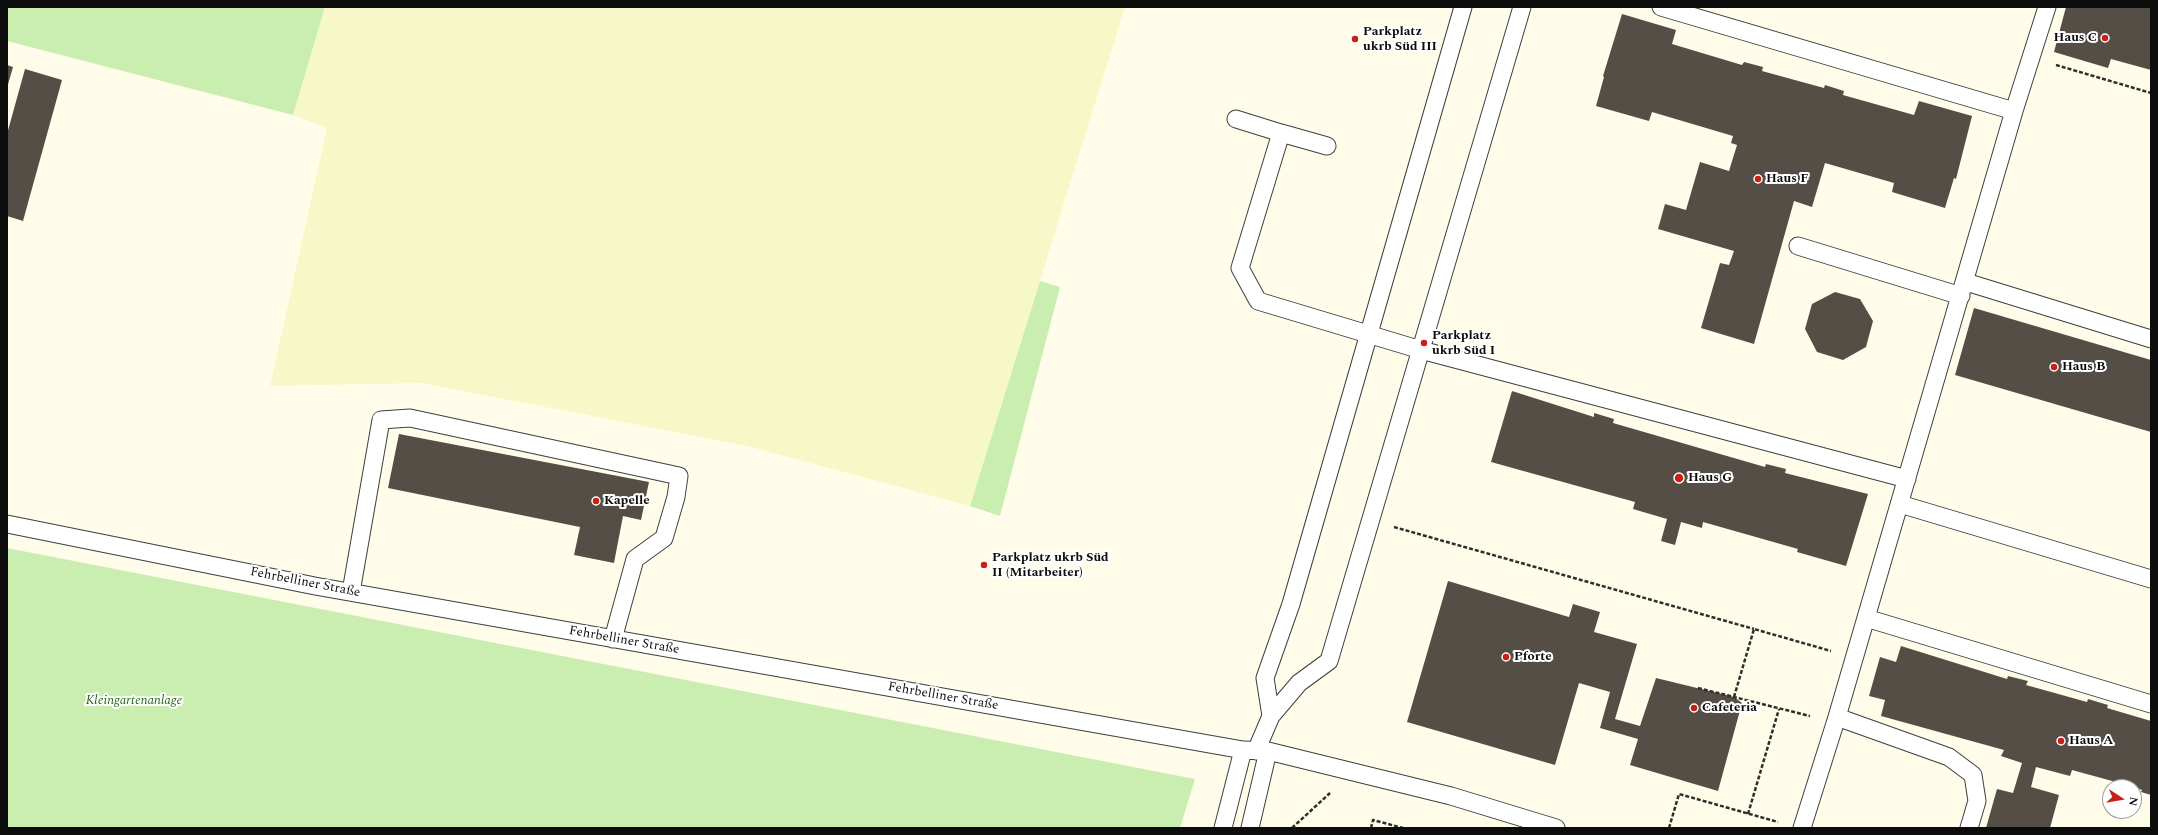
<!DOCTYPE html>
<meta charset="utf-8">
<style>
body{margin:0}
#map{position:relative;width:2158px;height:835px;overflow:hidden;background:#fffdea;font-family:Spectral,serif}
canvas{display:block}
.frame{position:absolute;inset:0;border:8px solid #0c0c0c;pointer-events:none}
.north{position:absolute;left:2102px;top:779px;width:40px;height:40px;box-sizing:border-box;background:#fff;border:1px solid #9e9e9e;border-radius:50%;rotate:102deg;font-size:11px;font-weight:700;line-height:16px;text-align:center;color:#0c0c0c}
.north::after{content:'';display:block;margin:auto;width:14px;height:18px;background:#c91f17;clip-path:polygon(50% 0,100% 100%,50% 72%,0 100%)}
</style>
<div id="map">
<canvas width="2158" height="835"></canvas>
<div class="frame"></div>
<div class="north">N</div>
</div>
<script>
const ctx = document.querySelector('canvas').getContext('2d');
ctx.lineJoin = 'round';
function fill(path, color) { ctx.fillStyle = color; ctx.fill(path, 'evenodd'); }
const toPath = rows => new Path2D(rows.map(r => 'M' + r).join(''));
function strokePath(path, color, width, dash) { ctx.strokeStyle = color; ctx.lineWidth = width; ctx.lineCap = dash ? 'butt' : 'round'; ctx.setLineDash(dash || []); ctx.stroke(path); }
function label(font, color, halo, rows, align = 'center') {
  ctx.font = font + ' Spectral,serif'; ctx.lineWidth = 4; ctx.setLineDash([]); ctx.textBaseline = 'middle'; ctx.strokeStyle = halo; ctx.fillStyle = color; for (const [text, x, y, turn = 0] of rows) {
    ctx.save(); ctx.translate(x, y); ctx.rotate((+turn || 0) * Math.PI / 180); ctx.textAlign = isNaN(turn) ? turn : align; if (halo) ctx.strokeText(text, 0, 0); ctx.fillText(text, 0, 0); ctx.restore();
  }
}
const farmland = toPath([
 [325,7,1125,7,970,506,747,446,421,383,270,386,327,128,293,115]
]);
const green = toPath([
 [7,7,325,7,293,115,7,41],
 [1040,281,1060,287,1000,516,970,506],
 [7,548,1195,779,1180,828,7,828]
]);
const building = toPath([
 [2066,7,2151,7,2151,70,2111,59,2108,68,2054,52],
 [1622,14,1676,30,1672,44,1742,65,1744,62,1763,67,1762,71,1824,88,1825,85,1844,91,1843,95,1914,115,1919,101,1972,116,1956,179,1954,178,1945,208,1892,192,1894,183,1825,163,1812,207,1794,201,1754,344,1701,328,1720,263,1729,265,1734,251,1658,229,1665,204,1686,210,1700,162,1729,171,1737,145,1731,143,1733,136,1652,112,1649,121,1596,106,1604,77,1603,76],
 [7,65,13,67,7,88],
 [25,69,62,80,23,221,7,216,7,134],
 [1835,292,1860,299,1873,321,1866,347,1843,360,1817,352,1805,329,1812,304],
 [1974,308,2151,360,2151,432,1955,375],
 [1512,391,1594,417,1594,413,1614,419,1613,423,1765,467,1766,464,1786,469,1785,473,1868,494,1846,566,1797,552,1798,549,1703,522,1702,528,1681,522,1675,545,1661,541,1667,519,1633,509,1635,502,1491,462],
 [399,434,649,482,641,520,623,516,614,563,574,555,580,527,388,488],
 [1448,581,1569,617,1573,604,1600,612,1594,632,1637,644,1615,719,1640,726,1656,678,1734,697,1742,703,1718,791,1630,765,1638,739,1600,728,1610,692,1579,683,1555,765,1407,722],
 [1901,646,2007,679,2008,676,2028,681,2026,685,2087,702,2088,699,2108,705,2107,708,2151,721,2151,795,2141,792,2142,790,2134,787,2072,770,2070,776,2036,767,2031,787,2059,795,2050,828,1986,828,1997,789,2013,793,2022,763,2001,756,2004,750,1881,716,1885,700,1869,696,1880,657,1896,662]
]);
const path = toPath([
 [2056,65,2151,93],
 [1394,527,1754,629],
 [1698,688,1810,716],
 [1734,697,1754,629,1831,651],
 [1748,814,1779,709],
 [1292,828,1330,793],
 [1371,828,1373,820,1403,828],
 [1669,828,1679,794,1778,822]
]);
const lane = toPath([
 [1661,7,2014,111],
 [1236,119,1281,133,1240,268,1258,301,1421,350,1907,479],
 [1281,133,1327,146],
 [1798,246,1961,296],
 [1966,282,2151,339],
 [1900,504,2151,579],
 [7,524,315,586,1243,750,1268,751,1451,796,1556,828],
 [351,592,381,420,410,418,679,476,676,497,664,538,635,559,613,639],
 [1866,618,2151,704],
 [1271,716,1299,683,1329,661,1522,7],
 [1837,717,1949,757,1973,775,1977,801,1969,828],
 [1256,751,1271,716,1265,678,1291,604,1463,7],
 [1223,828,1243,750],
 [1250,828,1268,751],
 [1802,828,1837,717,2014,111,2047,7]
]);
const markers = [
 [2105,38,4,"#c91f17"],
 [1355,39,4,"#c91f17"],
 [1758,179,4,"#c91f17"],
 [1424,343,4,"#c91f17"],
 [2054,367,4,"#c91f17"],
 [1679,478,5,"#c91f17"],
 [596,501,4,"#c91f17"],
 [984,565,4,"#c91f17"],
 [1506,657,4,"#c91f17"],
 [1694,708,4,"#c91f17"],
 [2061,741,4,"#c91f17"]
];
const poiNames = [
 ["Parkplatz",1363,32],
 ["ukrb Süd III",1363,47],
 ["Haus C",2097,38,"right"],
 ["Haus F",1766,179],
 ["Parkplatz",1432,336],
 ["ukrb Süd I",1432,351],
 ["Haus B",2062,367],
 ["Haus G",1688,478],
 ["Kapelle",604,501],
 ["Parkplatz ukrb Süd",992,558],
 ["II (Mitarbeiter)",992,573],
 ["Pforte",1514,657],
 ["Cafeteria",1702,708],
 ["Haus A",2069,741]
];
const streetNames = [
 ["Fehrbelliner Straße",305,583,11],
 ["Fehrbelliner Straße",624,641,10],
 ["Fehrbelliner Straße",943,697,10]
];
const parkNames = [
 ["Kleingartenanlage",134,701]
];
fill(farmland, '#f7f8c8');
fill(green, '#caedb0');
fill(building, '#554e47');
strokePath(lane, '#3f3f3f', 19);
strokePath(path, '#2e2e2e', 2.5, [4, 2]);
strokePath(lane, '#fff', 17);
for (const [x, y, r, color] of markers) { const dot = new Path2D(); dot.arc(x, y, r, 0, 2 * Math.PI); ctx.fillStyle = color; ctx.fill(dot); strokePath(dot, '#fff', 1.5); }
label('bold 13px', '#0c0c0c', '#fff', poiNames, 'left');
label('13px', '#0c0c0c', '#fff', streetNames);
label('italic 13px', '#206916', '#fff', parkNames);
</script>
